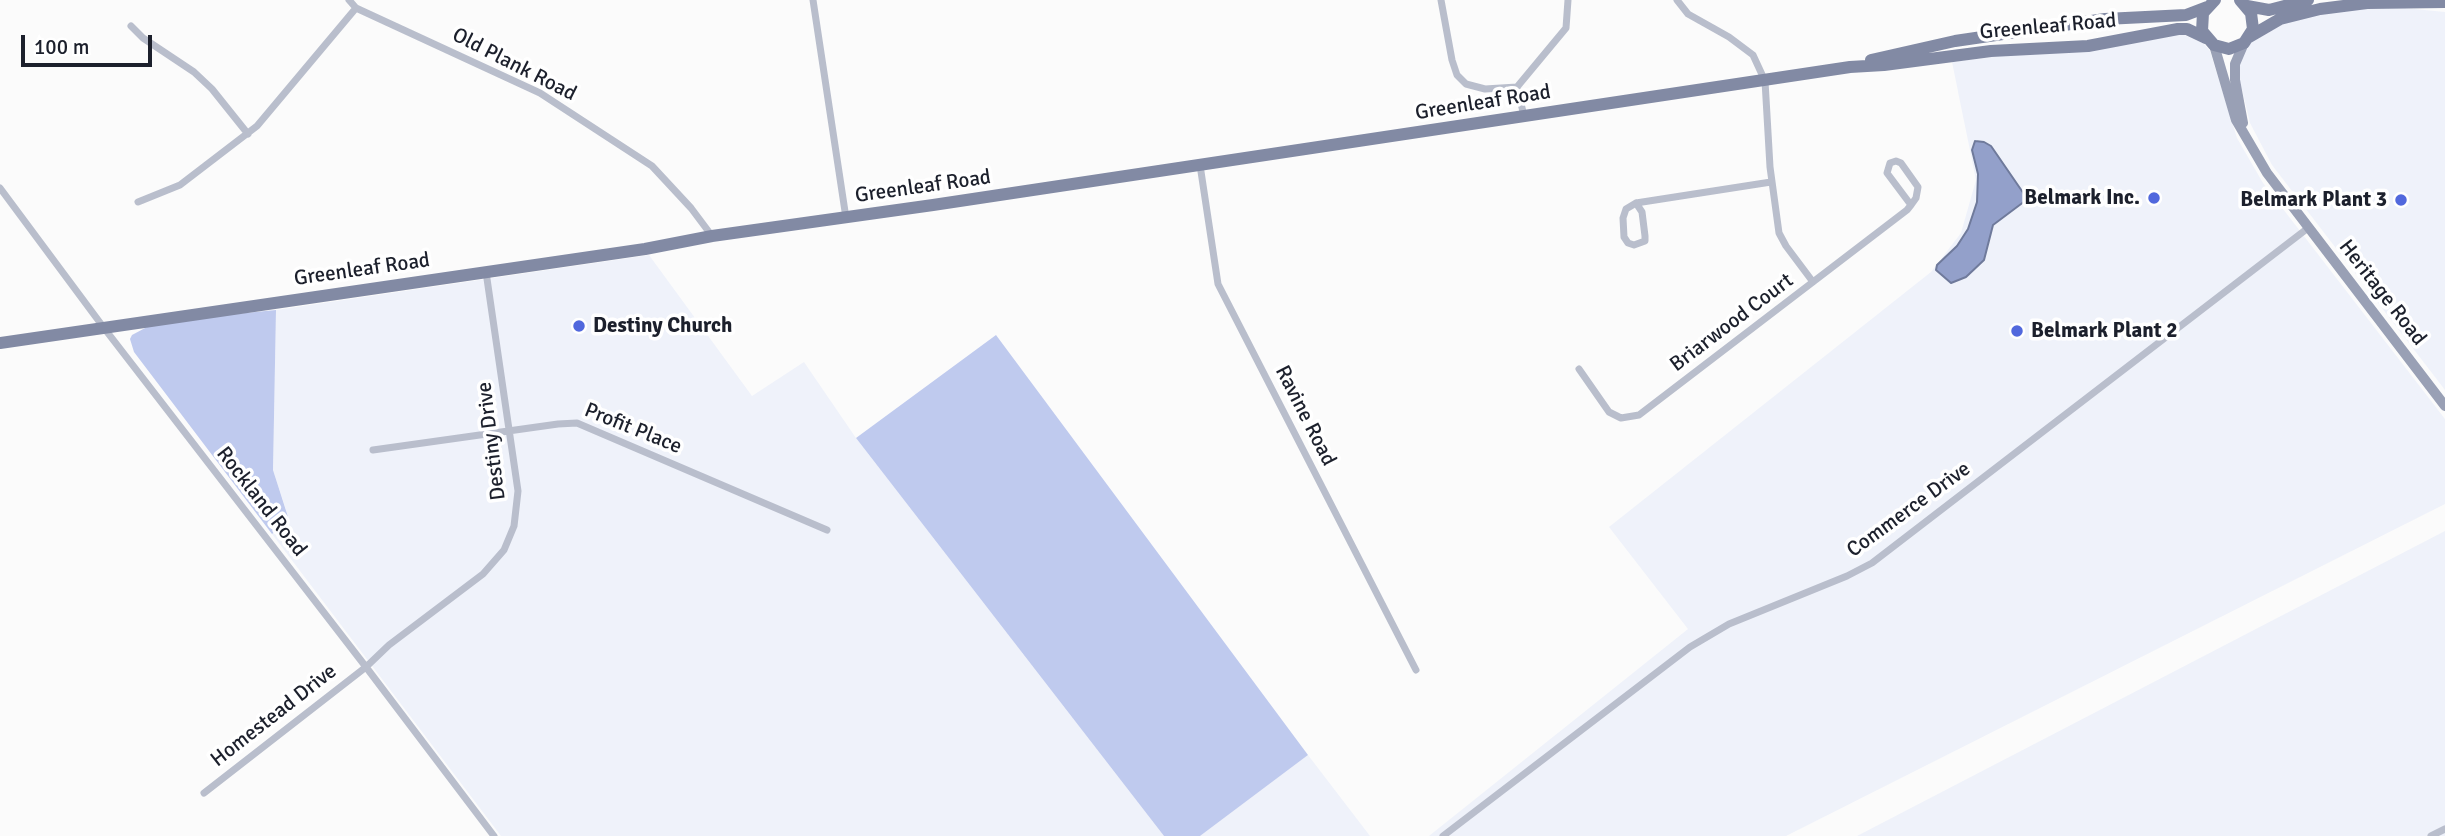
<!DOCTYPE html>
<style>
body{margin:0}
#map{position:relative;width:2445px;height:836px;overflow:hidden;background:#fbfbfb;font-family:Signika,sans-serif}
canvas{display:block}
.scale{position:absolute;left:21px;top:35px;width:131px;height:32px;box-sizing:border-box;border:4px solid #1c202c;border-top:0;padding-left:9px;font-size:21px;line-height:24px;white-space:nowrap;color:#1c202c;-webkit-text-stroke:5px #fff;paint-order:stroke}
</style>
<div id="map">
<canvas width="2445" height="836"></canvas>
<div class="scale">100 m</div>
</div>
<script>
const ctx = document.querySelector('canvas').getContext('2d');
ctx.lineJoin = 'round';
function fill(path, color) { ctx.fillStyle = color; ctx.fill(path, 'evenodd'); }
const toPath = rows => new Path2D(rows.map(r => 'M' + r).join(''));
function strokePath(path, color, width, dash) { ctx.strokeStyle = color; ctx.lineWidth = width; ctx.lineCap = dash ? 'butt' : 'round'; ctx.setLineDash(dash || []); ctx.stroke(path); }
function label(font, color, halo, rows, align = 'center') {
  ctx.font = font + ' Signika,sans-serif'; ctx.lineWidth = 7; ctx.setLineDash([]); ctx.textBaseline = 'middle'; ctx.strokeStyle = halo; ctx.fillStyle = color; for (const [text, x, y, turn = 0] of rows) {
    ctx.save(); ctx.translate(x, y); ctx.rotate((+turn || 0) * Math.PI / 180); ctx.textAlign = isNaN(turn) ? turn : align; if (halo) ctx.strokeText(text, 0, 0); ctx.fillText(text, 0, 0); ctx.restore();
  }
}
const built = toPath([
 [2404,8,2445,12,2445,390,2272,165,2250,123,2238,73,2242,55,2250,43,2290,20,2349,9],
 [2182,34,2203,43,2210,51,2237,138,2263,183,2445,419,2445,504,1786,836,1429,836,1688,629,1609,527,1931,272,1961,233,1976,180,1952,62],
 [649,255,752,396,804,362,856,438,1164,836,501,836,272,534,289,519,273,470,276,310],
 [2445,531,2445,836,1857,836,2279,617],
 [1308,755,1370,836,1200,836]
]);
const green = toPath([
 [276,310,273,470,289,520,272,534,134,352,130,339,132,335,147,327,214,316],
 [996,335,1308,755,1200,836,1164,836,856,438]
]);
const water = toPath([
 [1975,141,1984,142,1991,146,2024,194,2025,201,1993,225,1984,260,1966,277,1951,283,1936,270,1937,265,1957,246,1968,229,1977,202,1978,174,1972,150,1975,141]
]);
const street = toPath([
 [349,0,356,8,540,93,652,166,691,208,712,236],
 [813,0,846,218],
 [1441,0,1452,60,1457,75,1466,84,1485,89,1517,87],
 [1677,0,1688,14,1729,37,1753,55,1765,81,1770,167,1779,233,1786,246,1813,282],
 [131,26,143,38,194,72,212,89,248,134],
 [1524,116,1517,87,1566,28,1568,0],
 [1200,165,1218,284,1416,670],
 [0,188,104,328,366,667,494,836],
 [138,202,180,185,257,126,356,8],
 [1636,203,1642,212,1645,236,1645,241,1634,245,1628,243,1624,237,1623,218,1626,209,1636,203,1771,182],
 [1579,369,1609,412,1621,418,1639,415,1907,210,1911,205,1916,198,1918,187,1901,163,1896,161,1890,163,1887,173,1911,205],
 [373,450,558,424,577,423,827,530],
 [204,793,366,667,389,645,483,574,504,550,514,526,518,491,486,272],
 [1443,836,1690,647,1729,624,1847,576,1872,563,2308,228],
 [2431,836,2445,829]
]);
const secondary = toPath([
 [2214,45,2236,120,2267,173,2445,406],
 [2243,123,2235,80,2235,64,2244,43]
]);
const primary = toPath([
 [2215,0,2203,13,2202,31,2214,45,2229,49,2244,43,2253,29,2251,13,2240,0],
 [2247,6,2269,10,2308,0],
 [2249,37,2280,19,2320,9,2367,3,2445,2],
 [1871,60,1955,41,2105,19,2186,15,2207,7],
 [0,343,645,249,712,236,933,205,1850,67,1884,65,1991,51,2088,46,2178,29,2187,29,2206,38]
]);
const markers = [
 [2154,198,7,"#5168dd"],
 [2401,200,7,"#5168dd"],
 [579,326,7,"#5168dd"],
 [2017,331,7,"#5168dd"]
];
const streetNames = [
 ["Greenleaf Road",2048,27,-5],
 ["Old Plank Road",514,65,27],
 ["Greenleaf Road",1483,103,-9],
 ["Greenleaf Road",923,187,-8],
 ["Greenleaf Road",362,270,-8],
 ["Heritage Road",2382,293,52],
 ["Briarwood Court",1732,323,-37],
 ["Ravine Road",1305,416,63],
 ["Profit Place",633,429,22],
 ["Destiny Drive",492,441,-97],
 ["Rockland Road",261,502,52],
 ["Commerce Drive",1909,510,-36],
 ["Homestead Drive",274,716,-38]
];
const poiNames = [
 ["Belmark Inc.",2140,198],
 ["Belmark Plant 3",2387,200],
 ["Destiny Church",593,326,"left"],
 ["Belmark Plant 2",2031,331,"left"]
];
fill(built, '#eff2fa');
fill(green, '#bfcaee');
fill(water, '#93a0ca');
strokePath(water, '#6f7a9b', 2);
strokePath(street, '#b9becc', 7);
strokePath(secondary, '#99a0b5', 10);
strokePath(primary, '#828aa4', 12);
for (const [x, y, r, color] of markers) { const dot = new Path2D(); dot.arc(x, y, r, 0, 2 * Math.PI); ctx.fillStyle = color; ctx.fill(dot); strokePath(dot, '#fff', 2.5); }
label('21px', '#1c202c', '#fff', streetNames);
label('bold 21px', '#1c202c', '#fff', poiNames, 'right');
</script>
